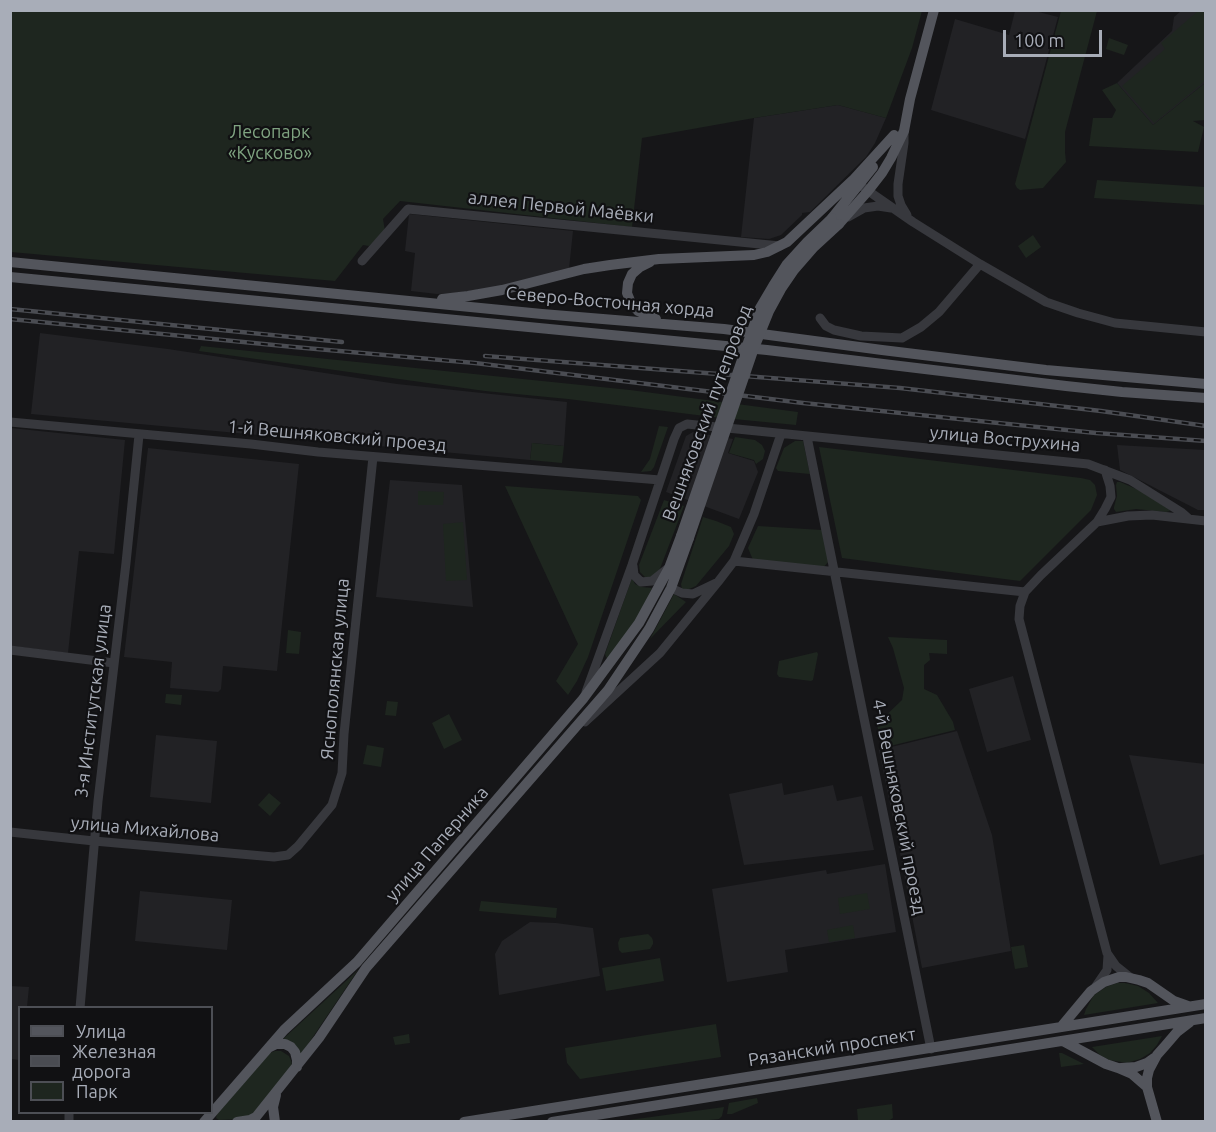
<!DOCTYPE html>
<meta charset="utf-8">
<style>
body{margin:0}
#map{position:relative;width:1216px;height:1132px;overflow:hidden;background:#161618;font-family:Ubuntu,sans-serif}
canvas{display:block}
.frame{position:absolute;inset:0;border:12px solid #a8adb8;pointer-events:none}
.legend{position:absolute;left:18px;top:1006px;width:195px;height:108px;box-sizing:border-box;background:#111113;border:2px solid #4d4f55;margin:0;padding:8px 10px;list-style:none;font-size:18px;color:#a8adb8}
.legend li{display:flex;align-items:center;gap:12px;height:30px}
.legend b{width:30px;border:2px solid #4d4f55}
.scale{position:absolute;left:1003px;top:30px;width:99px;height:27px;box-sizing:border-box;border:3px solid #a8adb8;border-top:0;padding-left:8px;font-size:18px;line-height:21px;white-space:nowrap;color:#a8adb8;-webkit-text-stroke:4px #111113;paint-order:stroke}
</style>
<div id="map">
<canvas width="1216" height="1132"></canvas>
<div class="frame"></div>
<ul class="legend">
<li><b style="height:8px;background:#53555c"></b>Улица</li>
<li><b style="height:8px;background:#4a4c52"></b>Железная дорога</li>
<li><b style="height:16px;background:#1e261f"></b>Парк</li>
</ul>
<div class="scale">100 m</div>
</div>
<script>
const ctx = document.querySelector('canvas').getContext('2d');
ctx.lineJoin = 'round';
function fill(path, color) { ctx.fillStyle = color; ctx.fill(path, 'evenodd'); }
const toPath = rows => new Path2D(rows.map(r => 'M' + r).join(''));
function strokePath(path, color, width, dash) { ctx.strokeStyle = color; ctx.lineWidth = width; ctx.lineCap = dash ? 'butt' : 'round'; ctx.setLineDash(dash || []); ctx.stroke(path); }
function label(font, color, halo, rows, align = 'center') {
  ctx.font = font + ' Ubuntu,sans-serif'; ctx.lineWidth = 4.5; ctx.setLineDash([]); ctx.textBaseline = 'middle'; ctx.strokeStyle = halo; ctx.fillStyle = color; for (const [text, x, y, turn = 0] of rows) {
    ctx.save(); ctx.translate(x, y); ctx.rotate((+turn || 0) * Math.PI / 180); ctx.textAlign = isNaN(turn) ? turn : align; if (halo) ctx.strokeText(text, 0, 0); ctx.fillText(text, 0, 0); ctx.restore();
  }
}
const built = toPath([
 [1015,11,1035,11,1058,17,1025,139,931,110,955,19,1009,35],
 [1181,11,1205,11,1205,83,1153,125,1117,83,1172,31,1174,17],
 [838,105,886,118,875,143,866,157,810,212,802,213,802,215,781,235,769,239,741,237,754,118],
 [409,214,573,231,569,269,503,286,456,293,437,294,411,291,415,253,405,251],
 [40,333,168,349,397,384,567,402,564,446,532,443,530,460,31,414],
 [11,428,125,440,114,554,79,551,68,653,11,646],
 [693,432,733,439,728,453,754,461,758,472,739,519,666,492,686,436],
 [1117,445,1205,450,1205,510,1198,510,1120,470],
 [148,448,299,464,277,671,223,666,221,689,218,692,170,688,172,662,124,657],
 [390,480,462,485,473,607,376,597],
 [1013,676,1031,740,987,752,969,689],
 [957,731,992,835,1011,951,922,968,900,853,879,750],
 [156,735,217,741,211,803,150,797],
 [1129,755,1205,764,1205,854,1160,865],
 [782,783,784,795,833,785,837,801,862,796,874,850,744,865,729,794],
 [885,864,896,932,785,950,788,972,727,982,712,889,826,870,827,874],
 [140,891,232,900,227,950,135,941],
 [530,922,556,923,593,928,600,976,499,995,495,954,502,941],
 [10,986,29,987,27,1007,20,1008,19,1060,11,1059]
]);
const green = toPath([
 [11,11,922,11,912,48,886,118,838,105,754,118,642,138,632,227,400,201,383,219,385,231,369,246,363,245,335,281,11,252],
 [1061,11,1097,11,1065,132,1065,152,1066,162,1043,188,1020,190,1017,188,1015,184],
 [1198,11,1205,11,1205,81,1154,123,1122,86,1165,49,1161,43],
 [1109,38,1128,45,1124,55,1106,49],
 [1117,83,1153,125,1205,83,1205,120,1193,121,1204,127,1198,152,1089,146,1093,118,1112,118,1116,110,1102,90],
 [1097,180,1205,187,1205,205,1094,198],
 [1033,235,1041,247,1026,258,1018,246],
 [201,346,630,390,798,412,796,425,713,417,568,399,485,391,199,351],
 [659,426,668,427,654,467,651,471,641,472,650,459],
 [735,437,755,440,762,445,765,451,763,459,756,464,754,460,729,453],
 [795,441,803,441,810,474,778,471,776,468,784,448],
 [532,443,564,446,562,463,530,460],
 [819,447,1081,478,1090,480,1095,485,1097,495,1091,510,1020,581,842,558],
 [1117,482,1120,482,1141,491,1169,509,1170,511,1166,512,1136,509,1116,512,1114,509,1114,507,1117,496,1116,485],
 [505,486,638,496,641,500,588,657,577,681,568,695,556,681,578,644],
 [418,491,444,492,443,505,418,505],
 [664,500,684,506,658,574,652,578,645,577,640,572,639,565],
 [703,517,716,521,731,527,734,534,729,546,696,586,689,589,682,589,681,584],
 [463,522,467,580,446,581,443,524],
 [758,526,822,530,829,561,822,569,753,560,748,548],
 [632,578,635,584,642,587,652,588,635,623,608,659,606,657,605,654],
 [674,594,686,602,650,639],
 [288,630,301,632,299,654,286,653],
 [888,637,947,640,947,654,929,653,930,660,924,665,924,689,937,695,953,722,955,730,882,748,877,724,902,700,904,688,893,648],
 [817,652,818,654,813,680,811,681,779,677,777,674,779,661],
 [166,694,182,695,181,705,165,703],
 [387,701,398,702,396,716,385,715],
 [449,714,462,740,444,749,432,723],
 [367,745,384,748,381,767,363,764],
 [269,793,281,803,270,816,258,805],
 [867,893,870,909,840,914,838,898],
 [481,901,557,908,556,918,479,911],
 [853,925,855,938,829,942,827,930],
 [648,934,652,938,653,941,653,944,650,949,622,953,619,950,618,943,620,938],
 [1024,945,1028,967,1015,969,1011,947],
 [660,958,664,981,606,991,602,968],
 [358,970,300,1056,282,1040],
 [1117,983,1125,983,1138,986,1149,993,1158,1003,1084,1015,1086,1009,1094,995,1106,987],
 [716,1024,721,1057,580,1079,567,1063,565,1048],
 [409,1034,410,1043,395,1045,393,1037],
 [1162,1036,1157,1045,1150,1053,1140,1059,1127,1063,1109,1060,1100,1055,1092,1047],
 [275,1051,281,1051,289,1056,292,1063,290,1069,252,1116,240,1119,219,1120,216,1118,217,1114,270,1053],
 [1059,1053,1062,1053,1084,1064,1061,1067],
 [757,1098,758,1103,732,1114,727,1114,729,1103],
 [892,1104,893,1118,888,1121,858,1121,857,1109],
 [724,1107,722,1116,719,1119,700,1121,622,1121]
]);
const minor = toPath([
 [904,133,904,143,898,184,898,196,901,205,907,215],
 [864,188,913,222,980,264,1046,302,1078,313,1115,323,1206,332],
 [848,217,864,208,878,206,891,208],
 [362,261,408,209,780,246],
 [820,318,826,326,834,330,861,336,902,338,921,327,939,312,980,264],
 [10,422,251,444,318,452,660,480],
 [807,437,931,1049],
 [1105,470,1110,486,1111,497,1105,509,1097,522,1041,575,1025,592,1020,606,1019,619,1107,953,1116,966,1131,978],
 [1097,522,1128,516,1152,515,1206,521],
 [734,561,1025,592],
 [633,566,634,575,641,582,652,581,667,569],
 [671,588,682,593,693,594,716,583],
 [10,650,114,663],
 [586,692,632,565,674,439,679,428,687,424,1088,464,1130,480,1181,512,1189,519],
 [585,722,660,653,718,582,734,561,754,514,781,434],
 [10,832,94,841,274,857,288,855,298,846,332,805,342,773,344,734,373,457],
 [1096,986,1107,970,1108,955],
 [80,1008,98,801,126,563,139,435],
 [69,1122,69,1112]
]);
const major = toPath([
 [832,218,873,167],
 [839,224,868,191,882,173,891,158,904,131,910,99,934,10],
 [10,262,542,314,724,329,882,350,1046,370,1206,384],
 [650,262,640,267,632,274,628,283,627,293,631,303,638,311,656,319],
 [10,277,767,350,1066,386,1122,392,1206,398],
 [442,299,468,296,502,290,584,269,610,265,659,259,754,255,767,252,787,242,853,180,894,135],
 [1061,1027,1091,991,1104,982,1119,977,1126,977,1139,980,1148,983,1174,1001,1188,1006],
 [1063,1041,1106,1064,1118,1068,1132,1074,1147,1087],
 [270,1047,276,1044,285,1044,291,1047,295,1052,297,1060,297,1067],
 [1121,1068,1136,1067,1147,1063,1154,1058],
 [204,1122,284,1030,357,962,583,699,639,623,669,568,681,536],
 [237,1122,250,1120,256,1117],
 [252,1122,319,1038,366,968,608,690,649,629,671,588,689,538],
 [275,1122,273,1107,276,1095],
 [464,1122,1206,1004],
 [552,1122,1206,1018],
 [1157,1122,1147,1087,1147,1078,1149,1070,1157,1055,1165,1046,1177,1032,1190,1022]
]);
const rail = toPath([
 [10,309,342,342],
 [10,319,294,347,475,363,803,403,1096,433,1206,441],
 [485,356,900,388,1101,411,1206,426]
]);
const majorBridge = toPath([
 [681,536,760,308,773,286,787,264,807,242,832,218],
 [689,538,754,348,769,311,781,289,794,270,814,247,839,224]
]);
const parkNames = [
 ["Лесопарк",270,132],
 ["«Кусково»",270,153]
];
const streetNames = [
 ["аллея Первой Маёвки",561,207,6],
 ["Северо-Восточная хорда",610,302,5],
 ["Вешняковский путепровод",707,413,-70],
 ["1-й Вешняковский проезд",337,436,5],
 ["улица Вострухина",1005,439,5],
 ["Яснополянская улица",335,669,-85],
 ["3-я Институтская улица",93,701,-83],
 ["4-й Вешняковский проезд",899,807,79],
 ["улица Михайлова",145,829,5],
 ["улица Паперника",437,844,-49],
 ["Рязанский проспект",832,1047,-9]
];
fill(built, '#222225');
fill(green, '#1e261f');
strokePath(minor, '#37383d', 9);
strokePath(major, '#53555c', 10);
strokePath(rail, '#4a4c52', 4.5);
strokePath(rail, '#111113', 2, [7]);
strokePath(majorBridge, '#53555c', 10);
label('18px', '#7fa381', '#111113', parkNames);
label('18px', '#a8adb8', '#111113', streetNames);
</script>
